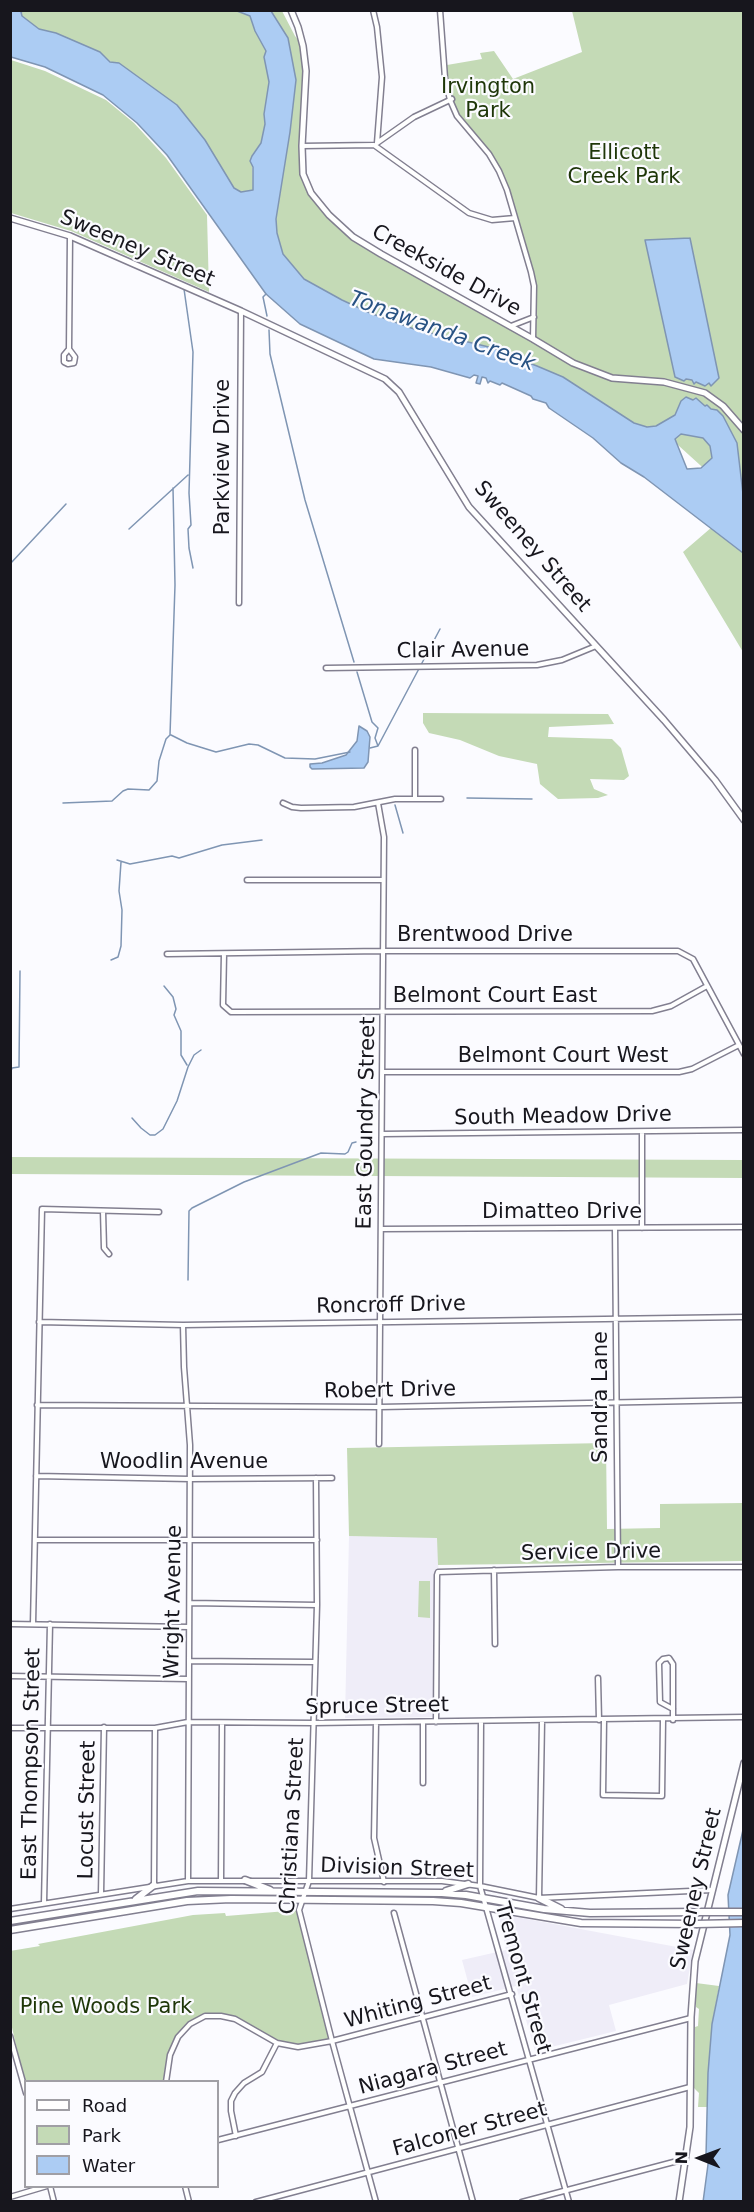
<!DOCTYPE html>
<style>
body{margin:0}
#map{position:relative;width:754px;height:2212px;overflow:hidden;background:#fbfbff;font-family:"DejaVu Sans",sans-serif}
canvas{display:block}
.frame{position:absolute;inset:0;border:12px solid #17161d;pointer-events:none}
.legend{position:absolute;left:24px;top:2080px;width:195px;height:108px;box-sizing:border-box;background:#fbfbff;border:2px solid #a09fa5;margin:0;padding:8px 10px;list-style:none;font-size:18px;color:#17161d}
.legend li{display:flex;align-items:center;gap:12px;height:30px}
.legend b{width:30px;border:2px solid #a09fa5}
.north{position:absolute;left:670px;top:2128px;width:60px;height:60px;-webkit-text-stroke:4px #fbfbff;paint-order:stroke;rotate:271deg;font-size:16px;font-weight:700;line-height:24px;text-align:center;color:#17161d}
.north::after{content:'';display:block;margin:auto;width:21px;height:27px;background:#17161d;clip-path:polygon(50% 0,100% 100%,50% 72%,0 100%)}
</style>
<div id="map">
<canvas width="754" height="2212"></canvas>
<div class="frame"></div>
<ul class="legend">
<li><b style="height:8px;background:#fff"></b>Road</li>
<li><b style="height:16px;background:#c4dab6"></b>Park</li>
<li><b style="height:16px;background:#acccf3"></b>Water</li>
</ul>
<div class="north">N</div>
</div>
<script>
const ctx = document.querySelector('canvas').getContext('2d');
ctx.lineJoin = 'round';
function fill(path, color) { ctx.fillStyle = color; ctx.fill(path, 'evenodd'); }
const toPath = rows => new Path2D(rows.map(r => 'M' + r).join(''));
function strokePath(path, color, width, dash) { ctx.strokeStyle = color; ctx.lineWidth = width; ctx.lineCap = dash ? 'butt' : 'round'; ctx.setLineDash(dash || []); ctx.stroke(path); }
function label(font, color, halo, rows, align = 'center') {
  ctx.font = font + ' "DejaVu Sans",sans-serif'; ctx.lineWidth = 4.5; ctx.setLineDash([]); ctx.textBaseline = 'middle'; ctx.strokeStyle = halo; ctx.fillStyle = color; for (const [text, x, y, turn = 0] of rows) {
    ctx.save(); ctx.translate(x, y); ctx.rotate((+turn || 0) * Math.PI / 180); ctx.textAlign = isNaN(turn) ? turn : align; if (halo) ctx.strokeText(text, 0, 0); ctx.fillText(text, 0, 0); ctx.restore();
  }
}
const built = toPath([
 [349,1536,438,1537,440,1717,345,1718],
 [500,1914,693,1950,687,1984,609,2005,616,2031,535,2051,516,1986,472,1997,462,1960,506,1950,500,1921]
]);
const green = toPath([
 [23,10,237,10,250,16,255,31,266,51,264,57,269,82,264,114,265,124,261,143,252,155,253,190,241,192,234,189,217,160,100,52,56,33,39,29,21,16,21,12],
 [271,11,282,11,295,36,303,46,306,71,303,164,311,193,353,237,533,338,534,286,507,190,489,154,457,116,450,100,452,99,447,79,447,65,482,59,480,53,494,51,513,79,582,52,572,11,743,11,743,504,657,426,647,427,634,423,563,377,493,348,414,329,370,313,342,300,304,279,283,254,277,233,276,219,290,132,296,80,288,38],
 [11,60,45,71,106,100,134,123,166,158,207,215,209,292,71,231,11,213],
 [712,527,743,553,743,652,683,552],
 [423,713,608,714,614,724,549,727,548,737,612,739,621,748,629,776,624,780,590,779,594,789,608,795,598,798,558,799,540,784,537,764,499,756,460,740,429,733,423,723],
 [10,1157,743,1160,744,1178,11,1174],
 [606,1443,607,1529,660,1528,660,1504,743,1503,743,1561,438,1565,437,1538,349,1536,347,1448],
 [419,1581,430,1581,430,1618,418,1617],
 [299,1910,332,2041,298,2047,277,2043,235,2019,205,2016,190,2024,178,2037,170,2055,166,2081,26,2082,25,2085,11,2023,10,1951,40,1946,38,1944,193,1915,225,1913,226,1916],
 [696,1983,719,1986,712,2024,708,2073,708,2107,698,2107,699,2093,694,2088,695,2027,698,2026,699,2009,696,2007]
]);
const water = toPath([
 [10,11,23,11,21,12,22,16,39,29,56,33,100,52,110,62,119,63,177,105,205,140,234,188,241,192,253,190,253,167,250,161,252,156,261,143,265,124,264,114,269,82,264,57,266,51,255,31,250,16,237,11,271,11,288,38,296,80,290,132,276,219,277,233,283,254,304,279,342,300,370,313,414,329,493,348,511,356,537,366,563,377,634,423,647,427,656,426,675,415,681,401,686,397,693,400,696,398,705,406,707,405,711,409,717,410,723,416,737,443,743,494,743,553,644,477,621,463,593,438,549,408,546,403,533,399,531,396,502,383,500,385,490,381,488,383,486,378,482,377,480,384,476,383,478,376,474,375,470,378,431,367,374,359,300,324,266,294,167,155,137,123,103,95,45,67,11,57,10,11],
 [681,434,703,438,710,446,712,458,701,468,687,469,675,439,681,434],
 [690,238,719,378,711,386,709,383,705,386,696,382,694,384,692,380,686,379,684,381,675,377,645,240,690,238],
 [359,726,367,731,370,737,368,762,364,768,312,769,310,767,310,764,322,763,346,755,357,741,359,726],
 [743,1830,743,2201,703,2202,709,2157,706,2156,708,2073,712,2024,730,1935,728,1895,743,1830]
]);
const stream = toPath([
 [184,289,193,352,189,493,191,525,188,529,189,548,193,568],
 [266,294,263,297,267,316],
 [269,330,270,354,305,500,354,662],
 [129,529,188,475],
 [10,564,66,504],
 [357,672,372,722,378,728,375,738,378,746,440,629],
 [171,735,187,743,216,752,249,744,258,745,285,758,315,759,350,752],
 [370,748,378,746],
 [467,798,532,799],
 [63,803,112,801,123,791,128,789,149,790,157,781,159,761,166,739,170,735,175,585,173,488],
 [395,805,403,833],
 [117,860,130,864,172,856,179,858,222,845,262,840],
 [111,960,118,957,121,946,122,910,119,891,121,862],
 [164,986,173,997,176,1009,174,1015,181,1031,181,1055,187,1065],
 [11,1071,12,1068,19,1067,20,971],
 [132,1118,141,1128,150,1135,155,1135,163,1129,177,1101,188,1067,194,1055,201,1050],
 [188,1280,189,1211,192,1208,244,1182,321,1153,345,1154,348,1152,352,1143,356,1142]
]);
const street = toPath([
 [373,10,377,27,382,77,377,143],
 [440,10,445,78,450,100,457,116,489,154,499,171,507,190,531,272,534,286,533,339],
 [377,143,414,117,452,99],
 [302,146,374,145,469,213,492,220,515,218],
 [511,326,534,317],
 [69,349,75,357,74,363,68,364,64,362,64,355,69,349,70,236],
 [239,603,241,311],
 [326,668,537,665,562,660,596,646],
 [415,750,415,798],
 [283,803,292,807,301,808,354,807,395,799,441,799],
 [378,803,384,837,379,1444],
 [247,880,383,880],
 [167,954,382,951,678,951,693,959,744,1054],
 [224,954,223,1005,231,1012,652,1011,671,1006,707,986],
 [382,1072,679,1072,692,1069,739,1045],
 [642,1132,642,1228],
 [382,1134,744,1130],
 [103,1211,104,1248,109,1254],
 [615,1228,618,1567],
 [381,1229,744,1227],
 [39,1322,183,1325,744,1317],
 [183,1325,184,1367,190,1445,188,1881],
 [37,1405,380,1407,744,1400],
 [36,1476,190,1479,332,1478],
 [316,1478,317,1605,309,1881,299,1910,332,2041,376,2202],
 [35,1540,317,1540],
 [494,1570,495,1644],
 [190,1603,317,1605],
 [10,1624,189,1627],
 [33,1624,42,1209,159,1212],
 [189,1661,314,1662],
 [10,1676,188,1679],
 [598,1678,599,1720],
 [604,1720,603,1795,662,1796,663,1720],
 [673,1720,673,1664,669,1658,663,1659,659,1663,660,1702,673,1709],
 [423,1722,423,1783],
 [436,1722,437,1575,438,1572,618,1567,744,1567],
 [481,1722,480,1886,569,2202],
 [376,1723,374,1838,384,1882],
 [10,1728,155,1728,188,1722,313,1723,744,1717],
 [221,1880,222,1723],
 [154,1885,155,1728],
 [101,1894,104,1727],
 [539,1898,542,1721],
 [44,1903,50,1624],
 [10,1909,188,1881,442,1881,480,1886,539,1898,712,1890],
 [394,1913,473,2202],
 [10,2036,26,2093],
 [166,2082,170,2055,178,2037,190,2024,205,2016,221,2016,235,2019,277,2043,298,2047,332,2041,512,1994],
 [236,2136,231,2111,231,2101,235,2093,244,2083,262,2072,277,2043],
 [218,2140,691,2018],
 [50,2186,54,2202],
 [185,2186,189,2202],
 [10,2197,47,2186],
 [256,2202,690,2087],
 [522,2202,685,2159]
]);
const secondary = toPath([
 [291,10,298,27,303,46,306,71,302,146,303,174,311,193,329,215,353,237,381,254,533,339,573,363,612,378,664,382,705,393,723,406,744,430],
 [10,218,70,236,241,311,385,379,399,392,469,507,664,720,715,780,744,820],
 [679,2202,690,2127,691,2017,695,1961,744,1763]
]);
const primary = toPath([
 [245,1880,270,1890],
 [446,1891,468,1884],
 [539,1898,561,1909],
 [136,1899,154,1885],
 [10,1921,198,1891,442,1893,466,1895,544,1909,590,1913,698,1912],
 [10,1930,187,1901,231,1899,433,1901,461,1903,581,1923,696,1924]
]);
const primaryBridge = toPath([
 [698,1912,744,1912],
 [696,1924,744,1923]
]);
const parkNames = [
 ["Irvington",488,88],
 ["Park",488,112],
 ["Ellicott",624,154],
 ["Creek Park",624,178],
 ["Pine Woods Park",106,2008]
];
const streetNames = [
 ["Sweeney Street",137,249,23],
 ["Creekside Drive",446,271,29],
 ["Parkview Drive",224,457,-90],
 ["Sweeney Street",532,547,49],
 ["Clair Avenue",463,651,-1],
 ["Brentwood Drive",485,936],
 ["Belmont Court East",495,997],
 ["Belmont Court West",563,1057],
 ["South Meadow Drive",563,1117,-1],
 ["East Goundry Street",367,1123,-89],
 ["Dimatteo Drive",562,1213],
 ["Roncroff Drive",391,1306,-1],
 ["Robert Drive",390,1391,-1],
 ["Sandra Lane",602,1397,-90],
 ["Woodlin Avenue",184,1463],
 ["Service Drive",591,1553,-1],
 ["Wright Avenue",174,1602,-89],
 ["Spruce Street",377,1707,-1],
 ["East Thompson Street",32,1764,-89],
 ["Locust Street",88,1810,-89],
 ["Christiana Street",293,1826,-87],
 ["Division Street",397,1869,2],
 ["Sweeney Street",697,1889,-77],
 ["Tremont Street",522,1978,74],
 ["Whiting Street",418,2003,-15],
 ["Niagara Street",433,2069,-15],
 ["Falconer Street",470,2130,-15]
];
const waterNames = [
 ["Tonawanda Creek",442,332,20]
];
fill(built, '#efedf8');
fill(green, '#c4dab6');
fill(water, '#acccf3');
strokePath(water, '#7f95b3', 1.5);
strokePath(stream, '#7f95b3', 1.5);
strokePath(street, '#827f90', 7);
strokePath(secondary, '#827f90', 8);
strokePath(primary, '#827f90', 9);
strokePath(street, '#fff', 4);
strokePath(secondary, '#fff', 5);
strokePath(primary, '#fff', 6);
strokePath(primaryBridge, '#827f90', 9, []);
strokePath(primaryBridge, '#fff', 6);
label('21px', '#1e3608', '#fbfbff', parkNames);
label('21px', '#17161d', '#fbfbff', streetNames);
label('italic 22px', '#285283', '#fbfbff', waterNames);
</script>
